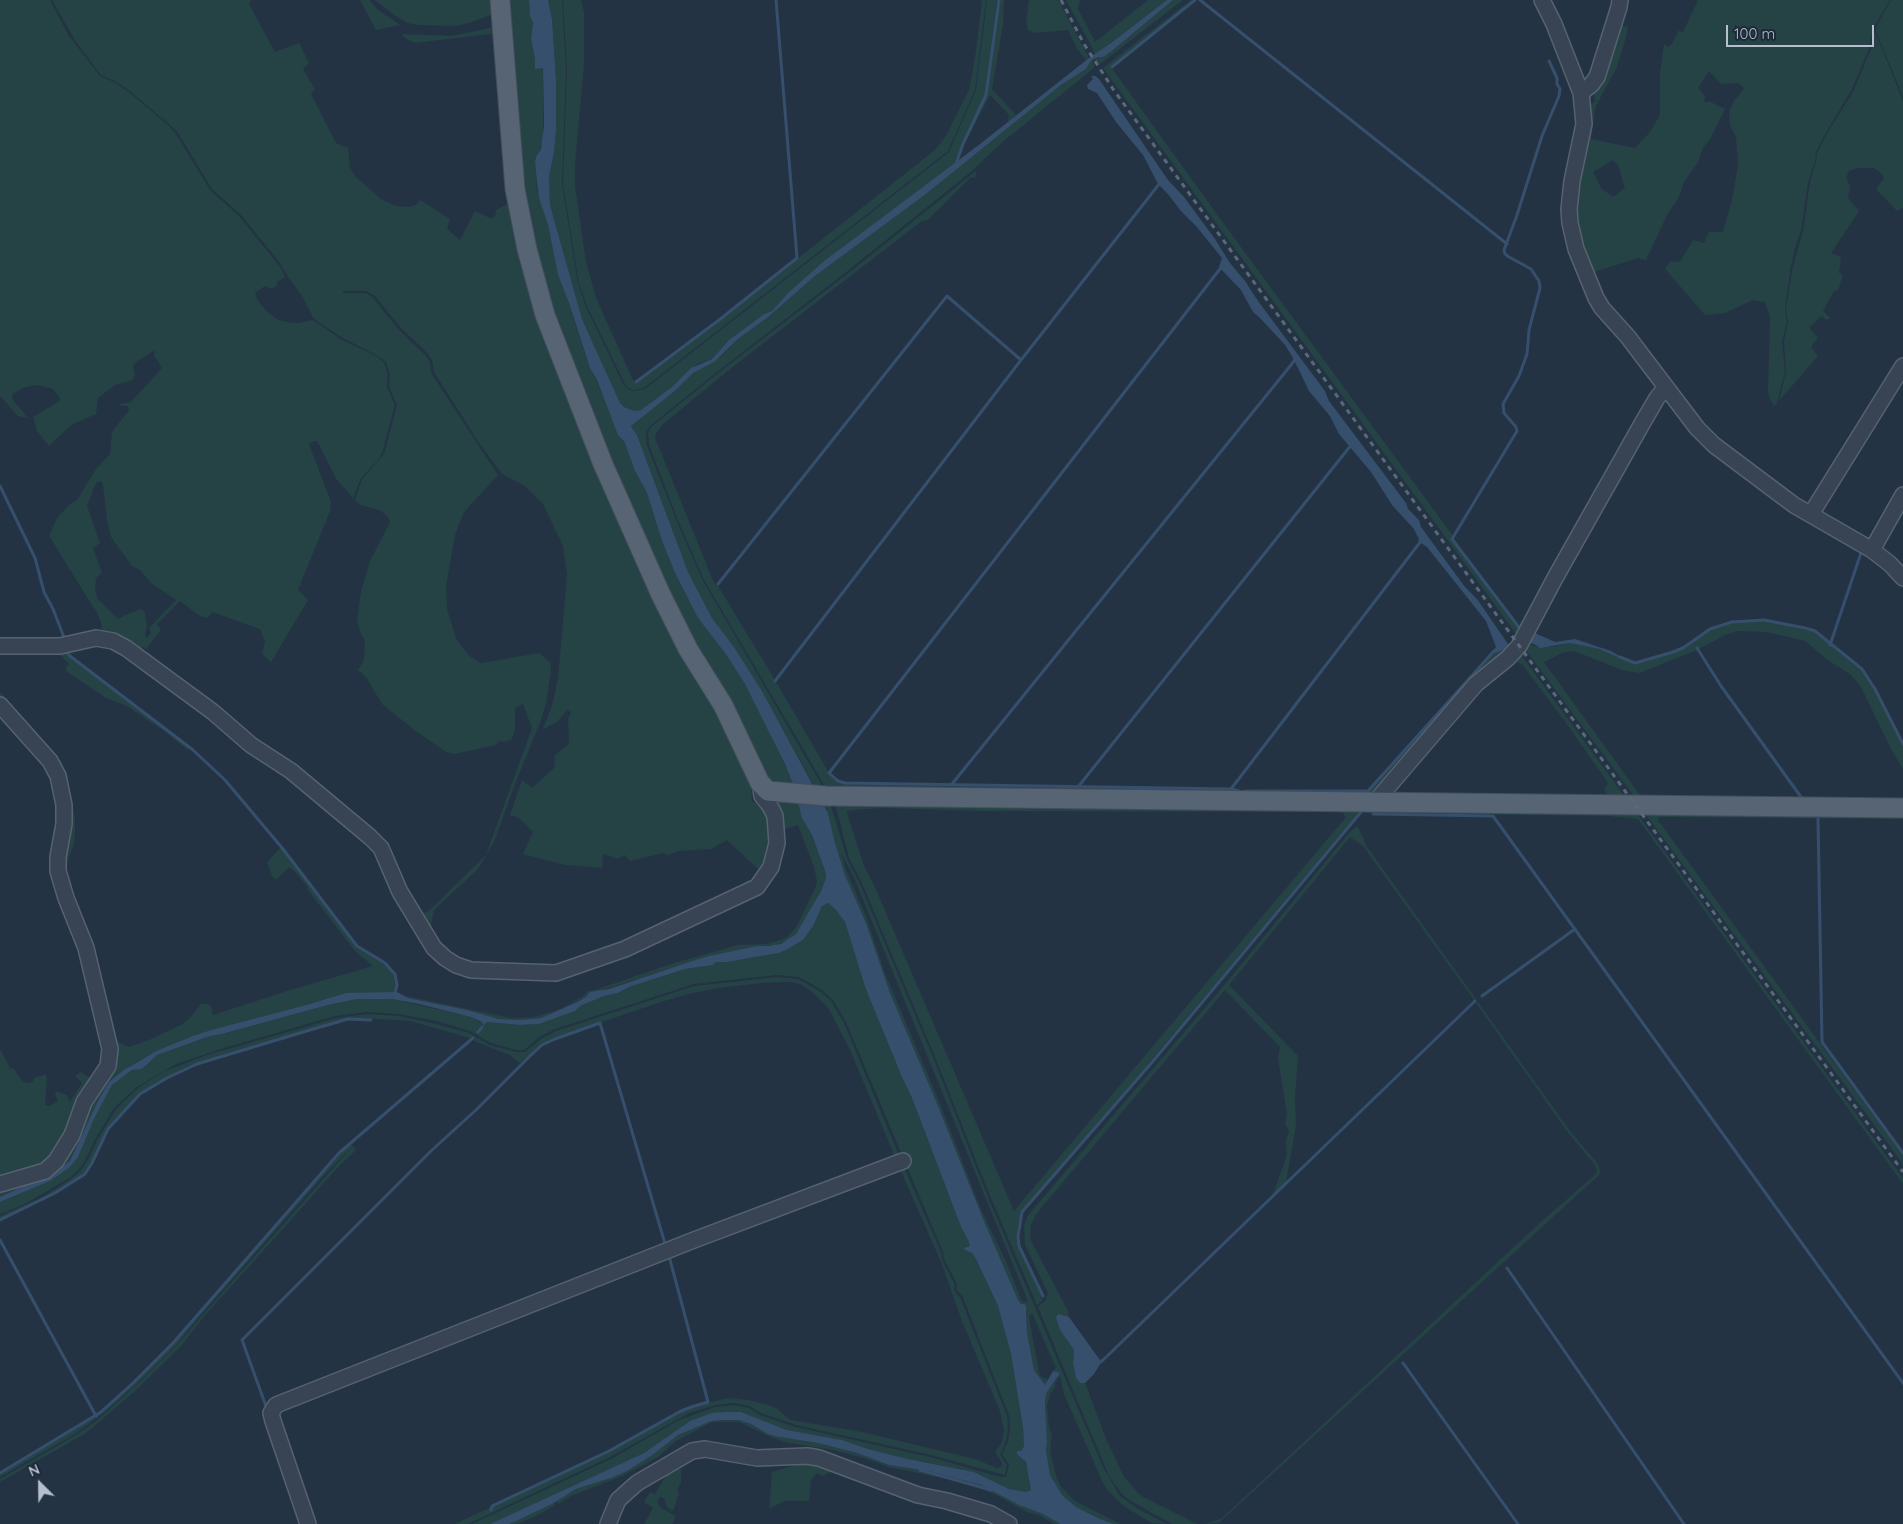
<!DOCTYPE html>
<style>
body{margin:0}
#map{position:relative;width:1903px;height:1524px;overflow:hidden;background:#233344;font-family:Quicksand,sans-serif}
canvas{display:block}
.north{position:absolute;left:15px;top:1459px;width:50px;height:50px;-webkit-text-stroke:4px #1d2938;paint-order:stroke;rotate:337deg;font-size:14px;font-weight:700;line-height:20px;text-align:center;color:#b5bfcd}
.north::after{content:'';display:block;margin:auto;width:18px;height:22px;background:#b5bfcd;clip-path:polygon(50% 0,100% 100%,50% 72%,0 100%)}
.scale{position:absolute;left:1726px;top:25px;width:148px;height:22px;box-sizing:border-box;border:2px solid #b5bfcd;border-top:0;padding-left:6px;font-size:15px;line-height:18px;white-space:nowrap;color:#b5bfcd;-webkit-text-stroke:4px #1d2938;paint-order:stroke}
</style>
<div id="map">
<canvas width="1903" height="1524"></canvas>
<div class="north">N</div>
<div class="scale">100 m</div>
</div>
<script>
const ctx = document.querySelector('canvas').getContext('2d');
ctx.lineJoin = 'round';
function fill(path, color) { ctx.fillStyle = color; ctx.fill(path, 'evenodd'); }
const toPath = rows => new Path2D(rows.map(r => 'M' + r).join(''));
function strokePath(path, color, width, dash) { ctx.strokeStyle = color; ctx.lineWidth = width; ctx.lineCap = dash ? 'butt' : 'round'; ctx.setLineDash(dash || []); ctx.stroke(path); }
const green = toPath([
 [0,0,50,0,69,36,100,76,114,82,130,93,168,125,176,134,210,190,239,216,281,268,285,277,278,281,276,286,272,289,265,286,255,293,258,301,266,311,278,320,287,322,298,323,313,320,340,339,378,357,384,363,388,374,387,387,395,405,382,453,378,460,361,478,353,498,337,480,317,441,314,441,309,444,331,502,330,511,298,590,308,600,271,662,262,654,265,642,260,629,212,612,208,618,200,616,180,601,157,624,161,630,146,649,143,647,138,653,102,635,101,622,97,613,49,536,57,518,69,505,77,500,96,469,110,454,112,432,129,410,128,406,119,406,120,404,131,402,162,368,154,355,155,350,136,362,133,366,135,375,133,380,115,385,98,398,96,414,71,425,49,446,37,431,33,417,60,401,60,398,53,389,38,385,25,387,12,394,12,399,28,418,18,416,0,396],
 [101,481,103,485,107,520,111,537,132,566,140,570,151,583,176,600,149,628,151,633,147,638,145,635,147,626,145,613,142,609,125,615,118,619,97,598,95,588,96,578,102,573,93,548,100,543,87,506,95,485,97,482],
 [52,0,251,0,249,4,275,52,299,43,309,63,303,69,315,89,311,94,336,143,348,148,350,168,356,177,381,199,396,206,408,207,416,205,420,200,450,219,447,229,460,240,475,211,490,218,495,217,496,210,510,203,494,37,491,34,414,43,405,38,402,34,452,36,494,27,540,305,750,771,752,801,765,809,770,814,772,851,760,871,727,840,711,849,678,851,669,855,663,853,630,861,625,855,618,859,603,854,602,868,565,865,523,854,533,832,519,818,510,815,522,780,532,788,554,768,555,755,569,744,568,719,571,712,567,710,557,722,543,729,552,705,558,679,567,574,563,546,543,504,525,486,502,474,479,443,434,372,432,360,427,353,400,327,375,296,366,291,343,291,343,293,366,293,373,298,398,329,425,355,430,362,431,373,498,475,464,512,455,535,446,586,447,609,456,638,469,656,481,663,539,653,550,662,551,671,546,703,540,723,515,784,494,842,478,869,434,910,431,925,431,941,415,915,427,912,435,905,486,855,532,728,523,704,515,708,515,730,511,740,504,742,499,741,496,745,454,754,446,752,413,729,382,704,366,677,358,670,364,660,365,640,361,634,357,621,361,592,370,561,390,522,388,517,381,511,361,505,355,500,362,479,384,454,397,405,389,387,390,374,386,362,378,356,341,337,314,319,302,296,288,277,280,263,241,215,212,189,178,133,169,124,131,92,115,81,101,75,76,42],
 [360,0,369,0,377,9,400,25,376,30],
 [375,0,497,0,498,12,472,22,456,26,420,25,408,23,394,15],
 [507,0,529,0,530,16,533,23,531,39,535,59,535,68,543,67,543,141,535,162,537,190,548,225,558,275,569,303,586,357,621,437,624,441,635,471,647,493,662,541,675,573,698,618,725,653,745,684,765,720,793,784,770,782,668,599,552,318,523,208],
 [548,0,562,0,566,71,562,184,578,284,586,307,623,384,629,390,634,391,645,389,949,152,976,90,987,0,997,0,985,95,962,144,956,162,819,266,788,293,772,311,764,314,729,340,712,359,697,364,673,386,641,410,634,411,624,407,620,403,582,319,550,205,549,176,554,153,556,130,556,79,552,19],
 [563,0,581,0,584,12,584,65,575,164,575,186,586,262,596,298,633,380,637,382,720,320,935,150,946,136,969,90,975,58,982,0,986,0,975,90,948,151,644,388,634,390,629,389,625,384,587,306,579,284,563,184,567,71],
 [1000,0,1004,0,1003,24,992,89,1016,115,1008,122,1009,115,990,95,964,145,987,95],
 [1029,0,1058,0,1089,58,1086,60,1078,50,1068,30,1035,33,1028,30,1026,23],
 [1066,0,1080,0,1078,9,1095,42,1148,0,1167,0,1095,55,1093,49],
 [1173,0,1183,0,1109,57,1100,64,1098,63,1095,59,1113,50],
 [1191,0,1194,0,1111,67,1216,213,1453,536,1451,539,1520,630,1519,638,1103,68],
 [1698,0,1890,0,1873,28,1869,49,1851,91,1828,129,1816,152,1815,162,1808,182,1801,231,1796,244,1791,266,1785,308,1787,322,1782,341,1785,371,1777,403,1774,406,1769,396,1768,391,1770,317,1765,302,1753,300,1725,313,1705,315,1665,269,1670,261,1680,262,1693,240,1704,243,1709,232,1723,232,1733,196,1738,164,1736,137,1730,126,1729,112,1733,102,1744,89,1742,86,1738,83,1721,84,1709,71,1698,88,1705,96,1704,102,1711,102,1725,109,1710,139,1703,148,1698,162,1684,182,1679,197,1667,215,1646,260,1638,258,1588,274,1575,230,1586,106,1595,102,1593,86,1621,25,1628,27,1626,37,1617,67,1595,108,1591,139,1635,148,1650,132,1660,115,1660,72,1664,44,1668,47,1672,44,1678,31,1683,32],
 [1613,160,1618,165,1625,188,1613,197,1601,188,1593,172],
 [1891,0,1903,0,1903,97,1875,29],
 [1875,31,1903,101,1903,208,1897,211,1876,189,1884,178,1880,172,1874,168,1857,168,1849,171,1846,178,1850,186,1848,198,1859,211,1831,253,1841,257,1839,273,1843,275,1838,290,1834,291,1823,311,1830,318,1827,320,1821,316,1809,328,1818,338,1811,347,1818,356,1779,401,1786,372,1784,341,1788,322,1786,308,1793,266,1803,231,1810,182,1816,162,1817,153,1829,130,1853,92,1871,49],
 [1092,60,1095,66,1089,72,1000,144,972,171,845,273,712,376,650,426,646,432,647,446,678,524,702,579,824,789,817,791,762,691,734,647,712,618,688,572,637,435,631,425,676,390,693,373,721,356,739,338,767,318,815,276,926,194,1061,85,1086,69],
 [976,171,975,179,973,177,970,178,928,220,922,221,739,362,663,424,656,433,655,438,658,445,714,583,718,586,775,680,829,773,837,781,845,783,1231,790,1237,792,1368,791,1492,654,1507,649,1489,663,1474,678,1374,793,1375,796,1373,798,965,793,829,791,826,788,703,578,679,523,649,445,648,433,651,427,713,377,846,275],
 [1764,620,1814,632,1861,670,1875,689,1903,746,1903,769,1891,749,1861,687,1850,674,1826,659,1805,641,1767,632,1738,631,1725,635,1697,650,1640,673,1622,670,1574,651,1564,652,1544,662,1642,798,1639,803,1522,645,1525,642,1537,647,1552,647,1570,643,1599,649,1635,663,1684,649,1705,632,1716,627,1740,622],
 [64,651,70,657,192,750,186,749,167,733,127,706,106,698,66,671,66,667,69,664,59,653],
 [1519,652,1628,801,1393,798,1390,788,1395,792,1609,797,1604,790,1608,783,1566,723,1522,664,1511,661],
 [0,692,60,760,65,770,75,817,75,832,74,844,69,857,66,874,70,891,82,915,92,945,106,994,114,1037,118,1042,129,1047,149,1040,181,1025,189,1019,201,1004,208,1004,211,1006,213,1015,287,991,373,966,355,951,307,889,308,887,293,870,289,867,276,880,272,876,267,862,281,847,356,947,384,964,391,970,394,975,396,985,394,993,346,993,306,1005,211,1030,156,1051,136,1062,109,1082,70,1161,48,1175,0,1197,0,1185,46,1172,110,1066,62,880,60,776,0,703],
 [763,795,798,803,805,823,812,835,825,871,826,878,821,891,804,922,796,934,789,940,777,945,757,946,680,965,594,993,541,1018,522,1020,500,1019,467,1010,408,998,401,995,511,1018,534,1017,560,1009,583,996,588,991,595,990,671,964,738,945,767,944,786,938,797,926,816,886,817,881,814,867,798,825,778,831],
 [830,803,847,859,859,882,935,1062,988,1197,1103,1467,1120,1496,1138,1509,1167,1524,1152,1523,1125,1507,1107,1490,1102,1481,1064,1394,1060,1376,1055,1384,1055,1388,1050,1394,1047,1406,1049,1428,1052,1436,1050,1451,1057,1479,1061,1487,1075,1501,1120,1524,1114,1524,1100,1519,1076,1507,1062,1495,1050,1475,1046,1450,1047,1443,1045,1402,1046,1394,1060,1374,1053,1371,1056,1368,1032,1313,1029,1317,1039,1373,1041,1377,1049,1380,1045,1385,1034,1370,1027,1332,1027,1311,1018,1300,984,1221,936,1101,890,993,866,923,845,875,835,843,828,813,824,804],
 [841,852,855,880,1028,1301,1024,1302,1021,1300,1008,1266,980,1207,939,1101,884,971,867,919,846,870],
 [835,803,1360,811,1128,1088,1022,1211,1017,1229,1018,1245,1043,1300,1037,1305,990,1196,937,1062,861,881,849,858],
 [882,808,984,811,1342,812,1346,817,1014,1211,874,885,864,866,847,813,847,811,854,810],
 [1371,810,1636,812,1888,1158,1903,1178,1903,1184,1638,819,1609,816,1369,813],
 [1644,812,1903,815,1903,819,1659,817,1658,820,1819,1042,1903,1155,1903,1164],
 [1356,827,1358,827,1367,847,1476,999,1474,1000,1363,846,1350,837,1229,985,1298,1056,1295,1098,1296,1125,1286,1183,1272,1197,1287,1155,1286,1140,1289,1131,1285,1123,1287,1115,1278,1058,1280,1047,1225,990,1037,1213,1031,1224,1030,1239,1067,1309,1069,1317,1059,1314,1056,1318,1060,1330,1074,1350,1073,1364,1075,1374,1080,1383,1085,1383,1107,1441,1124,1477,1141,1496,1197,1524,1172,1524,1129,1500,1122,1494,1109,1476,1038,1307,1045,1301,1048,1293,1025,1245,1024,1226,1027,1217,1035,1207,1226,983,1349,833],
 [828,903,836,910,845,922,865,987,901,1075,912,1098,961,1227,968,1239,970,1246,965,1250,972,1253,976,1259,998,1306,1011,1354,1023,1428,1024,1446,1021,1451,1029,1473,1031,1490,1026,1492,1009,1489,974,1472,908,1459,868,1449,842,1440,787,1430,741,1412,726,1412,690,1421,644,1453,490,1524,472,1524,611,1459,679,1420,716,1407,734,1405,749,1408,760,1415,796,1427,930,1457,1000,1477,1006,1477,1009,1465,1002,1454,1008,1442,1010,1428,1009,1415,962,1295,956,1290,957,1284,944,1259,943,1252,846,1022,833,1000,822,990,799,977,777,975,694,984,555,1029,541,1036,524,1050,516,1050,491,1043,470,1031,437,1021,399,1014,367,1012,335,1016,224,1048,176,1064,137,1087,114,1108,95,1139,88,1155,80,1168,71,1177,23,1205,0,1214,0,1202,50,1181,69,1168,81,1149,94,1119,112,1085,132,1070,142,1069,157,1055,210,1036,222,1034,328,1005,357,999,392,999,471,1017,483,1023,477,1030,479,1032,487,1022,520,1025,539,1024,575,1011,579,1006,604,996,618,993,629,987,685,969,713,965,716,962,727,962,779,953,788,949,803,940,822,906],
 [777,977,798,979,821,992,831,1001,844,1023,900,1158,885,1165,893,1155,893,1152,850,1050,829,1009,812,992,802,985,791,982,761,983,718,988,688,994,664,1001,554,1038,540,1046,520,1063,510,1055,474,1041,475,1038,473,1037,470,1038,410,1021,358,1018,348,1019,310,1029,197,1064,167,1077,140,1093,108,1129,92,1162,84,1173,67,1186,0,1219,0,1216,43,1197,72,1178,82,1169,90,1156,97,1140,116,1109,138,1088,163,1072,207,1055,336,1018,367,1014,399,1016,436,1024,469,1033,490,1045,516,1052,525,1052,542,1038,556,1031,694,986],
 [1478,1002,1570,1131,1598,1164,1600,1171,1600,1174,1219,1523,1205,1524,1222,1518,1543,1220,1596,1174,1597,1171,1595,1165,1569,1134,1476,1003],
 [0,1049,10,1068,14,1069,22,1081,28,1083,33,1082,34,1078,46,1074,47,1079,45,1105,49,1106,58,1101,55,1094,57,1091,67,1095,70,1102,82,1083,75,1076,81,1072,96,1082,55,1159,0,1182],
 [350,1143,356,1150,337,1168,282,1230,206,1314,181,1346,135,1391,86,1433,0,1482,0,1479,76,1435,94,1423,141,1381,179,1343,200,1318,352,1147,325,1174,199,1317,178,1343,141,1380,106,1411,75,1434,0,1477,0,1474,102,1413,133,1384,174,1343,264,1239],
 [902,1163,941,1252,942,1260,955,1285,954,1290,957,1295,960,1297,1007,1416,1008,1428,1006,1441,1000,1455,1007,1465,1005,1475,931,1455,796,1425,761,1413,749,1406,734,1403,716,1405,689,1413,610,1457,481,1518,468,1524,455,1524,491,1507,491,1510,492,1506,609,1451,691,1407,728,1398,748,1400,769,1405,776,1408,790,1420,862,1432,975,1459,997,1468,1002,1466,1001,1461,995,1452,1002,1442,1004,1430,1000,1411,962,1321,941,1262,900,1169],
 [739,1420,751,1424,768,1434,779,1437,818,1443,857,1453,889,1465,928,1471,981,1485,1019,1505,1043,1514,1060,1524,1054,1524,1039,1515,1027,1512,994,1494,967,1483,889,1467,864,1458,829,1449,788,1443,771,1437,739,1422,712,1422,676,1441,658,1457,622,1476,571,1496,558,1504,557,1501,576,1489,611,1478,627,1471,651,1456,678,1435,703,1423,711,1421],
 [812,1460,832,1471,823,1476,817,1473,811,1480,809,1501,784,1501,769,1509,772,1472],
 [681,1468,681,1482,677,1490,679,1493,673,1511,667,1507,664,1498,660,1497,657,1501,661,1508,676,1516,672,1524,644,1524,653,1508,644,1502,650,1492,655,1494,668,1472],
 [554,1503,555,1505,540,1514,517,1524,509,1524]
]);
const water = toPath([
 [529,0,548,0,552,19,556,79,556,130,554,153,549,176,550,205,582,319,620,403,624,407,634,411,641,410,673,386,691,368,712,359,729,340,764,314,772,311,788,293,823,262,980,144,1089,58,1111,43,1167,0,1173,0,1113,50,1103,57,1098,57,1091,61,1086,69,1061,85,926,194,815,276,767,318,739,338,714,362,693,373,676,390,631,426,637,435,647,462,688,572,712,618,734,647,762,691,828,813,835,843,845,875,866,923,890,993,936,1101,984,1221,1018,1300,1021,1304,1024,1304,1026,1306,1027,1332,1034,1370,1045,1385,1053,1371,1060,1373,1046,1394,1045,1402,1047,1443,1046,1450,1050,1475,1062,1495,1076,1507,1100,1519,1114,1524,1060,1524,1043,1514,1019,1505,981,1485,928,1471,889,1465,857,1453,818,1443,779,1437,768,1434,751,1424,739,1420,728,1420,711,1421,678,1435,651,1456,627,1471,611,1478,576,1489,554,1503,514,1522,509,1524,490,1524,644,1453,690,1421,712,1413,726,1412,741,1412,787,1430,842,1440,868,1449,908,1459,974,1472,1009,1489,1026,1492,1031,1490,1026,1462,1017,1454,1017,1451,1021,1451,1024,1446,1023,1428,1011,1354,998,1306,976,1259,972,1253,965,1250,964,1248,970,1246,968,1240,961,1227,912,1098,901,1075,865,987,845,922,836,910,828,903,822,906,813,926,803,940,788,949,779,953,727,962,716,962,713,965,685,969,629,987,618,993,604,996,580,1006,575,1011,539,1024,520,1025,487,1022,482,1027,483,1023,480,1021,471,1017,419,1004,392,999,357,999,328,1005,222,1034,210,1036,174,1049,157,1055,142,1069,132,1070,112,1085,94,1119,78,1157,69,1168,50,1181,0,1202,0,1197,48,1175,70,1161,98,1101,109,1082,124,1070,156,1051,193,1036,211,1030,306,1005,346,993,397,992,408,998,467,1010,499,1019,522,1020,541,1018,577,1002,586,997,590,992,609,989,680,965,709,956,757,946,768,946,781,944,796,934,821,891,826,878,825,871,812,835,802,818,793,784,784,762,745,684,725,653,698,618,675,573,662,541,647,493,635,471,624,441,618,435,597,380,590,368,569,303,558,275,548,225,539,198,537,183,535,162,536,157,541,149,544,126,543,68,535,69,535,59,531,39,533,23,530,16],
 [1091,76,1095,76,1099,79,1168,180,1184,197,1215,239,1230,263,1245,281,1258,301,1325,391,1329,401,1406,503,1408,509,1419,520,1421,527,1465,587,1477,599,1508,644,1507,649,1492,654,1491,653,1496,647,1486,621,1427,547,1418,541,1419,539,1414,529,1392,505,1371,472,1339,434,1330,416,1309,391,1298,368,1295,362,1293,363,1293,358,1285,345,1260,318,1253,312,1241,290,1219,267,1222,258,1196,226,1181,211,1168,194,1158,184,1143,155,1116,122,1097,93,1088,89,1087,85,1093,79],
 [1535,633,1555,642,1575,639,1611,651,1623,658,1622,659,1599,649,1570,643,1540,648,1534,644,1525,642,1528,634],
 [1059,1314,1069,1317,1100,1360,1104,1358,1094,1374,1085,1383,1080,1383,1076,1378,1073,1364,1074,1350,1060,1330,1056,1318,1057,1315]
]);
const stream = toPath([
 [1200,0,1507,244],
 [1112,67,1195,0],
 [957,161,963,144,986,95,999,0],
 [1223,265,829,773,838,781,845,783,1231,789,1239,791],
 [636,382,719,320,797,258,776,0],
 [0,486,35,558,44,592,53,609,65,640],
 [718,584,947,296,1021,360],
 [1521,630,1452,539,1517,431,1516,427,1504,413,1503,404,1519,376,1527,354,1529,330,1540,288,1539,281,1531,269,1509,257,1505,254,1504,250,1517,215,1542,136,1559,96,1560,89,1557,84,1557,78,1549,61],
 [1830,645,1862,550],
 [1697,648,1721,686,1801,797],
 [65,650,70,656,193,750,225,780,283,849,357,946,385,963,391,970,395,974,397,985,394,997],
 [1620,657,1635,663,1673,652,1683,648,1710,629,1732,622,1764,620,1805,628,1815,631,1862,669,1875,689,1903,744],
 [775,681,1021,360,1160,183],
 [952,784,1295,360],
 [1078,787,1352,444],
 [1231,789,1421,541],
 [1245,791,1368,791,1494,651],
 [1373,814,1493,816,1903,1383],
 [1818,819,1822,1042,1903,1153],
 [1482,996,1575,929],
 [478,1032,482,1027],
 [0,1220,55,1193,85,1174,92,1163,108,1129,140,1094,167,1078,197,1064,310,1030,348,1019,371,1020],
 [0,1240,96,1416],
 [1507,1268,1684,1524],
 [1043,1296,1019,1246,1018,1236,1022,1212,1154,1060,1361,812],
 [1101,1362,1475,1001],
 [1403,1363,1518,1524],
 [267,1409,242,1340,431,1151,477,1109,530,1056,542,1045,555,1039,600,1023,666,1247],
 [920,1470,991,1490],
 [0,1473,101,1412,133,1383,173,1343,339,1153,473,1038],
 [491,1510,492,1506,609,1451,679,1412,691,1407,708,1402,669,1256]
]);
const minor = toPath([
 [1542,0,1554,24,1581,93,1584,124,1572,181,1569,209,1570,223,1576,249,1596,298,1602,308,1628,337,1697,428,1714,445,1794,505,1872,550,1890,564,1903,578],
 [1581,93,1591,85,1597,77,1619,7,1620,0],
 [1811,514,1903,366],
 [1872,550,1903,495],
 [0,646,60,646,96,638,113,641,126,648,213,712,251,745,291,771,370,837,381,848,400,892,434,948,445,958,456,965,471,970,556,973,625,949,757,887,771,867,777,843,775,816,770,806,762,796,760,783],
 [0,705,50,761,58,776,64,805,64,824,58,857,58,871,66,898,86,948,110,1049,108,1066,84,1102,72,1135,56,1161,45,1171,0,1184],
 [1375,802,1476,684,1508,658,1519,646,1555,578,1643,422,1657,398,1665,388],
 [308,1524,273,1421,271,1413,276,1405,694,1240,903,1161],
 [608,1524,618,1500,637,1483,692,1451,705,1449,757,1458,807,1456,819,1458,918,1495,947,1501,991,1514,1009,1524]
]);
const major = toPath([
 [500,0,515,189,527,249,545,315,603,464,661,595,688,649,723,705,760,783,768,791,826,796,1903,808]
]);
const rail = toPath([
 [1061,0,1084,44,1113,89,1903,1172]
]);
fill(green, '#254345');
fill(water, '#364f6c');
strokePath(stream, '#364f6c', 3);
strokePath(minor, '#566270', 18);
strokePath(major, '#424d5c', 21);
strokePath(minor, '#384453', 15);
strokePath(major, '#566473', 19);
strokePath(rail, '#5a697a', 3, [5, 5]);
</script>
